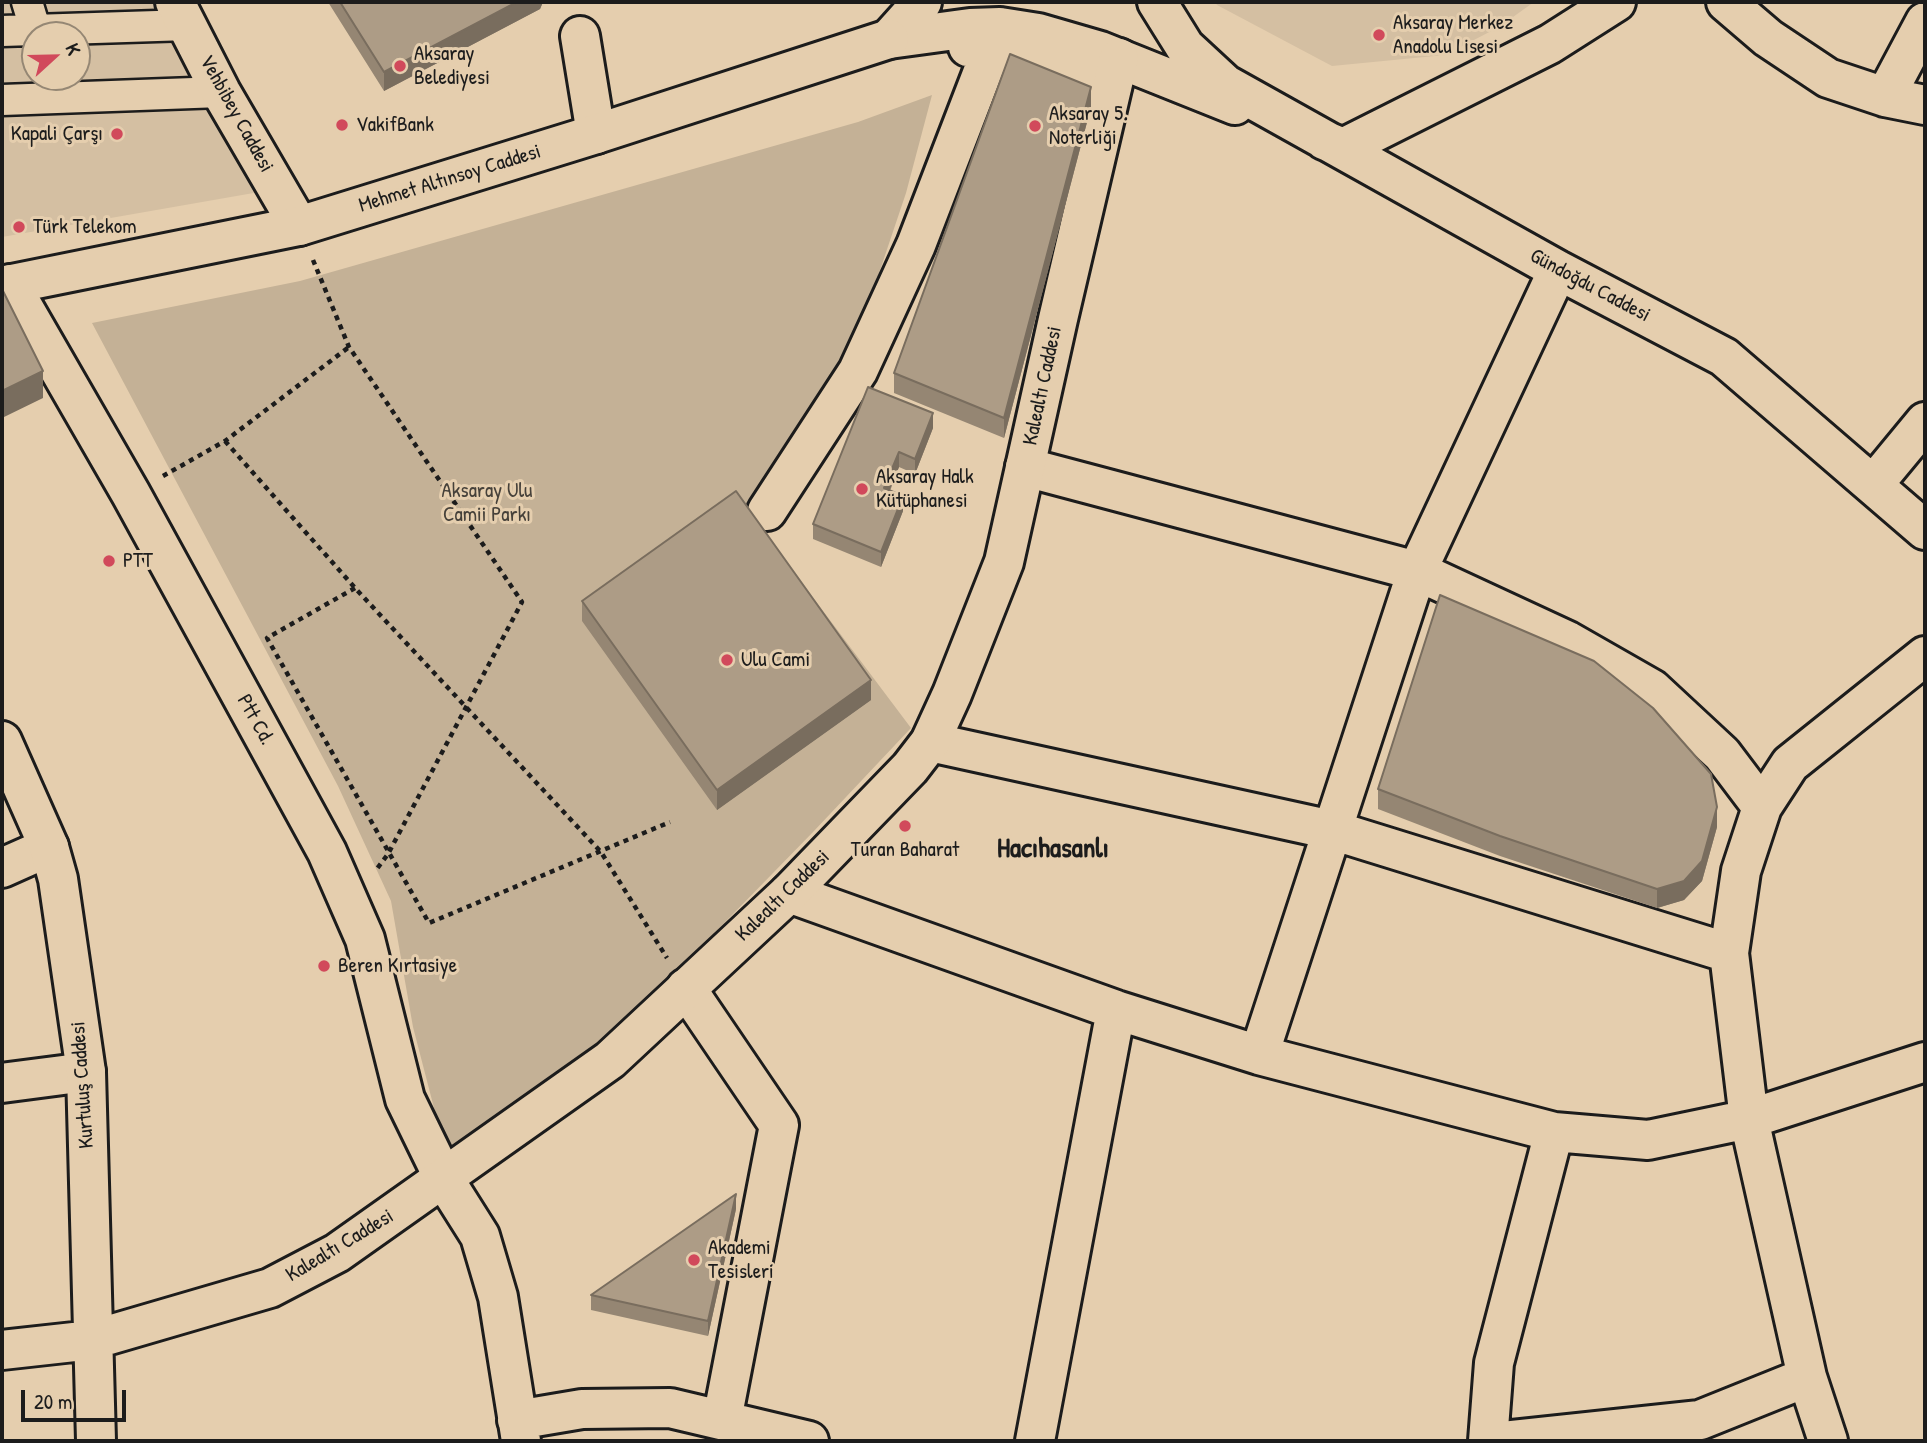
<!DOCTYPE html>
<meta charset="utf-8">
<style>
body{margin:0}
#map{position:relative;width:1927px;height:1443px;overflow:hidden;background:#e5ceae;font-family:"Patrick Hand",sans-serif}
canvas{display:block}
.frame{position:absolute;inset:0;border:4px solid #1c1c1c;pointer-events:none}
.north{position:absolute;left:21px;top:21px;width:70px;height:70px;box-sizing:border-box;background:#e5ceae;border:2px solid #958774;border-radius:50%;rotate:68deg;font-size:19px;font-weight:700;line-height:28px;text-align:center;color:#1c1c1c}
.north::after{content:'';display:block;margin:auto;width:24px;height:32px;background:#d1495b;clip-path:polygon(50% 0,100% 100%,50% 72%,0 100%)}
.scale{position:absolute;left:21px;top:1390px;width:105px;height:32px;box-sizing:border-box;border:4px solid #1c1c1c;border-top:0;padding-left:9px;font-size:21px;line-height:24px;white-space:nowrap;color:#1c1c1c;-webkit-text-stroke:5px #e5ceae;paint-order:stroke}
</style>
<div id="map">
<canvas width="1927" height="1443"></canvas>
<div class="frame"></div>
<div class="north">K</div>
<div class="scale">20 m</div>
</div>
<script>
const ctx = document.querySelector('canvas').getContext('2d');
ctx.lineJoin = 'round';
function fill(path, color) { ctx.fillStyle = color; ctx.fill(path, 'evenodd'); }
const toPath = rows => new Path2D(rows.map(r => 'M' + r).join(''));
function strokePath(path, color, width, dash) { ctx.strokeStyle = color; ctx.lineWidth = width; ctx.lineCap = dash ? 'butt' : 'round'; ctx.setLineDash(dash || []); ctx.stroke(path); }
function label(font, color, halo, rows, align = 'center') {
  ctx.font = font + ' "Patrick Hand",sans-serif'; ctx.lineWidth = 6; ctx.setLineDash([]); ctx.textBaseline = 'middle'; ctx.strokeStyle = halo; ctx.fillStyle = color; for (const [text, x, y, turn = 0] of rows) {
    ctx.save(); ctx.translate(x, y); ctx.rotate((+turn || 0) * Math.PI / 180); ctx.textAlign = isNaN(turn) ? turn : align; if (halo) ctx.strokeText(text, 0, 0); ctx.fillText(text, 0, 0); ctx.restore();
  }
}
const built = toPath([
 [2,2,159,2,265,191,2,237],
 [35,35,77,35,77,77,35,77],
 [1215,2,1534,2,1499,27,1445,55,1332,66,1217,5]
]);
const green = toPath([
 [932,95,906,193,842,383,751,515,911,728,814,831,614,1036,448,1162,413,1027,391,901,338,786,92,323,300,281,858,122]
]);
const path = toPath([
 [313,260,349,347,522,602,388,854,376,870],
 [225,441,355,588,601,852,667,958],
 [163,476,225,441,349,347],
 [355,588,267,638,429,923,670,822]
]);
const pedestrian = toPath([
 [27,2,37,35],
 [2,31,188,25],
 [2,100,221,92]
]);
const minor = toPath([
 [1157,2,1185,47,1225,84,1558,270,1724,357,1925,530],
 [1726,2,1768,38,1828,78,1885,97,1925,105],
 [580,36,596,134],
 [889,39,970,28,1000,27,1038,33,1100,51,1235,105],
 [889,39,922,2],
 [968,47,992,49,1112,86],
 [1885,97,1925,22],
 [1324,140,1343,148,1550,44,1616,2],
 [10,284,131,494,327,852,365,939,405,1099,444,1179,480,1236,498,1297,521,1441],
 [1025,467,1417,571,1568,641,1652,689,1722,754,1762,807],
 [1873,485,1925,422],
 [767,511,858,371,916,245,1000,27],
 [930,742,1332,830,1729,953],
 [2,868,49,847],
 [789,893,1116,1010,1259,1055,1554,1132,1648,1140,1749,1119,1925,1062],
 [686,988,779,1125,722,1420],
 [1259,1055,1417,571,1558,270],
 [2,1083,86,1072],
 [517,1420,582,1409,670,1408,809,1441],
 [1035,1441,1116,1010],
 [1488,1441,1494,1363,1554,1132],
 [1503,1441,1700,1420,1807,1377],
 [1828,1441,1807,1377,1749,1119,1729,953,1741,871,1762,807,1790,764,1925,656]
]);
const tertiary = toPath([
 [175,2,221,92,299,226],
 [2,741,49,847,58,879,86,1072,96,1441],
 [2,1350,92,1340,270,1288,337,1253,610,1060,789,893,910,768,930,742,952,694,1004,562,1058,319,1119,58]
]);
const secondary = toPath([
 [2,286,299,226,596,134,889,39]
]);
const wall = toPath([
 [328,2,543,2,540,9,384,91],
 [1091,107,1004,438,894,393,894,373],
 [868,387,933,428,915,474,899,467,890,491,903,511,881,567,813,539,813,524],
 [582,601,871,700,717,810,582,621],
 [1378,789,1717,827,1702,881,1684,900,1657,908,1500,856,1378,809],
 [736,1209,708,1336,591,1310,591,1295]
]);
const shadedWall = toPath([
 [517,2,543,2,540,9,384,91,384,72],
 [1091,87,1091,107,1004,438,1004,418],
 [43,371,43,398,2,418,2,391],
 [933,413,933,428,915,474,915,459],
 [899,452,899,467,884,504,884,488],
 [903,496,903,511,881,567,881,552],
 [871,680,871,700,717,810,717,790],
 [1717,807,1717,827,1702,881,1684,900,1657,908,1657,889],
 [736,1194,736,1209,708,1336,708,1321]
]);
const building = toPath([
 [340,2,517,2,384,72,340,2],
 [1010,54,1091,87,1004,418,894,373,1010,54],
 [2,289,43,371,2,391,2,289],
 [868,387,933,413,915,459,899,452,884,488,903,496,881,552,813,524,868,387],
 [736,491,871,680,717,790,582,601,736,491],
 [1440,595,1594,661,1653,708,1711,774,1717,807,1702,861,1684,881,1657,889,1500,836,1378,789,1440,595],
 [736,1194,708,1321,591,1295,736,1194]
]);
const markers = [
 [1379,35,7,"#d1495b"],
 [400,66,7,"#d1495b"],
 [342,125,7,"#d1495b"],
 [1035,126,7,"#d1495b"],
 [117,134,7,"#d1495b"],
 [19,227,7,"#d1495b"],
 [862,489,7,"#d1495b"],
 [109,561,7,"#d1495b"],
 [727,660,7,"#d1495b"],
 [905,826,7,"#d1495b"],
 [324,966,7,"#d1495b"],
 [694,1260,7,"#d1495b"]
];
const poiNames = [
 ["Aksaray Merkez",1393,23],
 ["Anadolu Lisesi",1393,47],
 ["Aksaray",414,54],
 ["Belediyesi",414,78],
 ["Aksaray 5.",1049,114],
 ["Noterliği",1049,138],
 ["VakifBank",356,125],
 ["Kapali Çarşı",103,134,"right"],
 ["Türk Telekom",33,227],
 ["Aksaray Halk",876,477],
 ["Kütüphanesi",876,501],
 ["PTT",123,561],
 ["Ulu Cami",741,660],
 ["Turan Baharat",905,850,"center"],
 ["Beren Kırtasiye",338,966],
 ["Akademi",708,1248],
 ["Tesisleri",708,1272]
];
const streetNames = [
 ["Vehbibey Caddesi",236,114,61],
 ["Mehmet Altınsoy Caddesi",450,179,-17],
 ["Gündoğdu Caddesi",1590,286,28],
 ["Kalealtı Caddesi",1043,386,-78],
 ["Ptt Cd.",255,720,61],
 ["Kalealtı Caddesi",783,896,-44],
 ["Kurtuluş Caddesi",83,1085,-94],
 ["Kalealtı Caddesi",340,1246,-31]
];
const parkNames = [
 ["Aksaray Ulu",487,491],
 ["Camii Parkı",487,515]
];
const districtNames = [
 ["Hacıhasanlı",1053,850]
];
fill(built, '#d4bfa2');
fill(green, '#c4b196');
strokePath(pedestrian, '#1c1c1c', 35);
strokePath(minor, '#1c1c1c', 44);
strokePath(tertiary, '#1c1c1c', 44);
strokePath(secondary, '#1c1c1c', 44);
strokePath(path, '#1c1c1c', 4.5, [5, 5]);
strokePath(pedestrian, '#e5ceae', 30);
strokePath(minor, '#e5ceae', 38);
strokePath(tertiary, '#e5ceae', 38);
strokePath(secondary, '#e5ceae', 38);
fill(wall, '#958673');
fill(shadedWall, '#796d5e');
fill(building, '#ad9c86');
strokePath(building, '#796d5e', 2);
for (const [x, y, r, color] of markers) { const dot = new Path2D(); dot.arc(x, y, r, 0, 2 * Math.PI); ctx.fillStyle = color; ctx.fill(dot); strokePath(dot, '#e5ceae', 2.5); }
label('21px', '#1c1c1c', '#e5ceae', poiNames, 'left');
label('21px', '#1c1c1c', '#e5ceae', streetNames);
label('21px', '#46413a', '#e5ceae', parkNames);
label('bold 28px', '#1c1c1c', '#e5ceae', districtNames);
</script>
